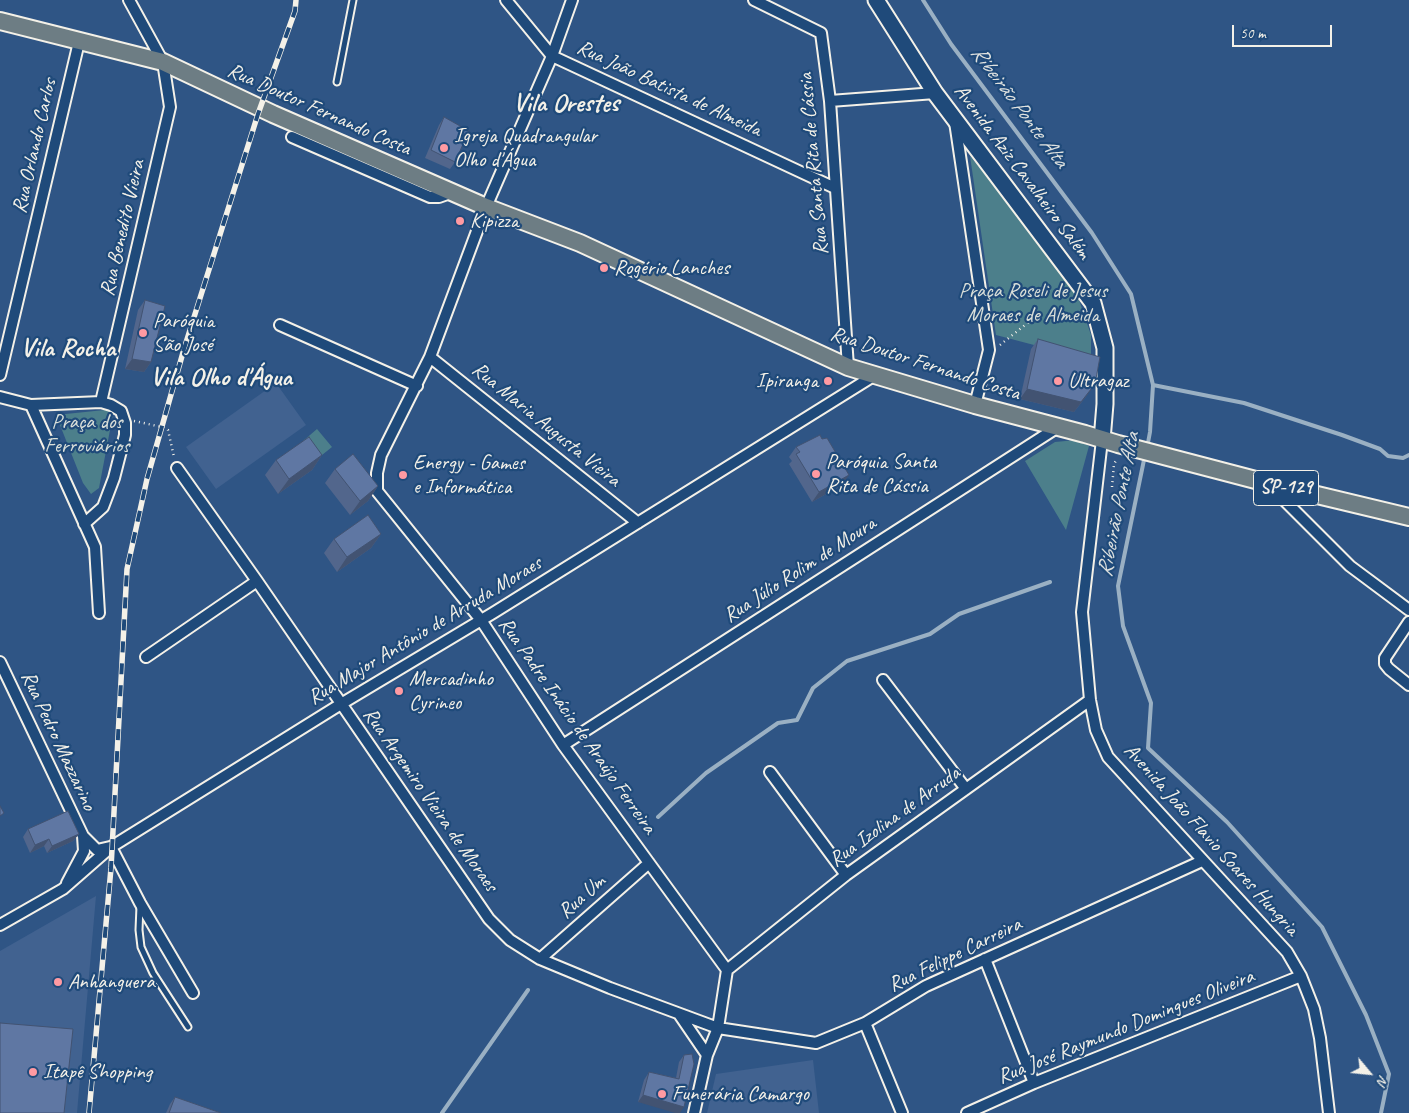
<!DOCTYPE html>
<meta charset="utf-8">
<style>
body{margin:0}
#map{position:relative;width:1409px;height:1113px;overflow:hidden;background:#2f5585;font-family:Caveat,sans-serif}
canvas{display:block}
.north{position:absolute;left:1344px;top:1048px;width:50px;height:50px;-webkit-text-stroke:4px #1f4a7a;paint-order:stroke;rotate:118deg;font-size:14px;font-weight:700;line-height:20px;text-align:center;color:#f4f1e8}
.north::after{content:'';display:block;margin:auto;width:18px;height:22px;background:#f4f1e8;clip-path:polygon(50% 0,100% 100%,50% 72%,0 100%)}
.scale{position:absolute;left:1232px;top:25px;width:100px;height:22px;box-sizing:border-box;border:2px solid #f4f1e8;border-top:0;padding-left:6px;font-size:15px;line-height:18px;white-space:nowrap;color:#f4f1e8;-webkit-text-stroke:4px #1f4a7a;paint-order:stroke}
</style>
<div id="map">
<canvas width="1409" height="1113"></canvas>
<div class="north">N</div>
<div class="scale">50 m</div>
</div>
<script>
const ctx = document.querySelector('canvas').getContext('2d');
ctx.lineJoin = 'round';
function fill(path, color) { ctx.fillStyle = color; ctx.fill(path, 'evenodd'); }
const toPath = rows => new Path2D(rows.map(r => 'M' + r).join(''));
function strokePath(path, color, width, dash) { ctx.strokeStyle = color; ctx.lineWidth = width; ctx.lineCap = dash ? 'butt' : 'round'; ctx.setLineDash(dash || []); ctx.stroke(path); }
function label(font, color, halo, rows, align = 'center') {
  ctx.font = font + ' Caveat,sans-serif'; ctx.lineWidth = 4.5; ctx.setLineDash([]); ctx.textBaseline = 'middle'; ctx.strokeStyle = halo; ctx.fillStyle = color; for (const [text, x, y, turn = 0] of rows) {
    ctx.save(); ctx.translate(x, y); ctx.rotate((+turn || 0) * Math.PI / 180); ctx.textAlign = isNaN(turn) ? turn : align; if (halo) ctx.strokeText(text, 0, 0); ctx.fillText(text, 0, 0); ctx.restore();
  }
}
const built = toPath([
 [276,383,306,425,216,489,186,447],
 [96,896,77,1113,0,1113,0,951],
 [813,1060,819,1113,707,1113,716,1074]
]);
const green = toPath([
 [970,156,1037,237,1078,297,1091,335,1091,360,996,335],
 [114,409,99,488,91,494,83,483,56,415],
 [317,429,332,447,317,459,303,441],
 [1076,440,1089,446,1066,530,1025,461,1055,442]
]);
const stream = toPath([
 [923,0,951,44,1092,233,1131,294,1153,385,1150,432,1147,448],
 [1153,385,1244,403,1342,435,1380,449,1388,456,1403,458,1409,455],
 [1145,455,1118,586,1123,626,1151,703,1148,748,1227,822,1322,927,1366,1015,1389,1074,1381,1113],
 [658,817,706,773,778,723,797,720,813,688,847,661,930,634,959,614,1050,582],
 [442,1113,528,990]
]);
const path = toPath([
 [1000,345,1030,321],
 [134,421,162,427,168,430,174,457],
 [1112,487,1114,464,1117,459]
]);
const service = toPath([
 [337,82,353,0],
 [140,906,139,930,141,947,153,973,188,1027]
]);
const minor = toPath([
 [506,0,552,56,835,188],
 [572,0,552,56,486,207,430,357,381,455,377,473,377,491,481,620,563,745,727,970,718,1028,707,1055,694,1113],
 [754,0,821,33,830,101,848,367],
 [830,101,935,93],
 [955,122,989,350,975,405],
 [292,137,430,197,439,197,453,192],
 [280,325,417,386],
 [430,357,638,523],
 [0,375,79,42],
 [0,397,31,405,101,402,111,405,121,411,125,423,125,435,114,478,103,507,84,524],
 [101,402,170,107,163,62,129,0],
 [31,405,95,547,99,613],
 [1102,440,1082,612,1090,700,1096,730,1108,757,1287,952,1301,976,1314,1009,1320,1038,1329,1113],
 [177,468,257,581,489,919,510,940,540,959,610,988,718,1028,816,1043,865,1023,926,986,1202,861],
 [1268,484,1350,566,1409,610],
 [1409,622,1385,658,1385,664,1389,669,1409,685],
 [146,657,257,581],
 [0,662,83,836,84,851,67,883],
 [883,680,966,789],
 [563,745,1058,427],
 [770,772,846,875],
 [83,836,97,850,110,847],
 [111,847,140,903,193,993],
 [0,925,63,889,111,847,341,704,493,613,875,375],
 [540,959,649,863],
 [985,959,1034,1083],
 [727,970,846,875,1090,700],
 [679,1014,707,1055],
 [865,1023,902,1113],
 [967,1113,1034,1083,1301,976]
]);
const secondary = toPath([
 [876,0,935,93,1093,303,1105,348,1105,404,1102,440]
]);
const primary = toPath([
 [0,21,163,62,273,114,486,207,580,243,848,367,975,405,1085,434,1118,444,1267,483,1409,517]
]);
const rail = toPath([
 [89,1113,111,868,127,569,147,479,184,349,258,114,295,11,296,0]
]);
const wall = toPath([
 [444,117,455,162,450,169,425,158,439,125],
 [145,300,151,362,144,372,125,369,138,310],
 [1038,339,1088,394,1074,412,1020,399,1031,349],
 [796,447,842,485,812,502,789,464,792,461,789,457],
 [322,455,312,470,278,494,265,475,276,460],
 [335,469,378,486,368,501,350,515,325,483],
 [381,534,371,548,337,572,324,553,334,539],
 [28,829,79,834,73,841,47,853,44,846,30,853,23,837],
 [684,1055,684,1107,638,1102,644,1080,649,1072,676,1078,679,1062],
 [175,1097,221,1113,166,1113,170,1104]
]);
const shadedWall = toPath([
 [132,359,151,362,144,372,125,369],
 [1095,384,1088,394,1074,412,1020,399,1027,389],
 [322,455,312,470,278,494,289,479],
 [849,475,842,485,812,502,819,492],
 [378,486,368,501,350,515,360,501],
 [381,534,371,548,337,572,347,557],
 [79,834,73,841,47,853,52,846],
 [49,839,44,846,30,853,35,845],
 [643,1095,684,1107,680,1113,675,1113,638,1102]
]);
const building = toPath([
 [444,117,469,131,455,162,431,150,444,117],
 [145,300,165,306,151,362,132,359,145,300],
 [1038,339,1100,357,1095,384,1081,402,1027,389,1038,339],
 [820,435,822,439,827,438,849,475,819,492,796,454,800,452,796,447,820,435],
 [309,437,322,455,289,479,276,460,309,437],
 [353,454,378,486,360,501,335,469,353,454],
 [368,515,381,534,347,557,334,539,368,515],
 [0,806,4,813,0,816,0,806],
 [68,811,79,834,52,846,49,839,35,845,28,829,68,811],
 [0,1023,73,1029,64,1113,0,1113,0,1023],
 [692,1054,694,1064,684,1107,643,1095,649,1072,679,1079,684,1055,692,1054],
 [175,1097,221,1113,169,1113,175,1097]
]);
const markers = [
 [444,148,5,"#ff9aa2"],
 [460,221,5,"#ff9aa2"],
 [604,268,5,"#ff9aa2"],
 [143,333,5,"#ff9aa2"],
 [828,381,5,"#ff9aa2"],
 [1058,381,5,"#ff9aa2"],
 [816,474,5,"#ff9aa2"],
 [403,475,5,"#ff9aa2"],
 [399,691,5,"#ff9aa2"],
 [58,982,5,"#ff9aa2"],
 [33,1072,5,"#ff9aa2"],
 [662,1094,5,"#ff9aa2"]
];
const shields = [
 [1286,488,65]
];
const shieldNames = [
 ["SP-129",1286,488]
];
const streetNames = [
 ["Rua João Batista de Almeida",669,89,25],
 ["Rua Doutor Fernando Costa",319,110,24],
 ["Rua Orlando Carlos",35,146,-77],
 ["Rua Santa Rita de Cássia",814,164,-95],
 ["Avenida Aziz Cavalheiro Salém",1022,172,53],
 ["Rua Benedito Vieira",123,228,-77],
 ["Rua Doutor Fernando Costa",925,364,18],
 ["Rua Maria Augusta Vieira",546,425,39],
 ["Rua Júlio Rolim de Moura",800,570,-33],
 ["Rua Major Antônio de Arruda Moraes",425,631,-31],
 ["Rua Padre Inácio de Araújo Ferreira",577,726,55],
 ["Rua Pedro Mazzarino",58,741,65],
 ["Rua Argemiro Vieira de Moraes",430,800,55],
 ["Rua Izolina de Arruda",895,817,-36],
 ["Avenida João Flavio Soares Hungria",1211,840,48],
 ["Rua Um",582,897,-42],
 ["Rua Felippe Carreira",955,955,-26],
 ["Rua José Raymundo Domingues Oliveira",1126,1027,-22]
];
const poiNames = [
 ["Igreja Quadrangular",454,136],
 ["Olho d'Água",454,160],
 ["Kipizza",470,221],
 ["Rogério Lanches",614,268],
 ["Paróquia",153,321],
 ["São José",153,345],
 ["Ipiranga",818,381,"right"],
 ["Ultragaz",1068,381],
 ["Paróquia Santa",826,462],
 ["Rita de Cássia",826,486],
 ["Energy - Games",413,463],
 ["e Informática",413,487],
 ["Mercadinho",409,679],
 ["Cyrineo",409,703],
 ["Anhanguera",68,982],
 ["Itapê Shopping",43,1072],
 ["Funerária Camargo",672,1094]
];
const parkNames = [
 ["Praça Roseli de Jesus",1033,291],
 ["Moraes de Almeida",1033,315],
 ["Praça dos",87,422],
 ["Ferroviários",87,446]
];
const waterNames = [
 ["Ribeirão Ponte Alta",1019,107,53],
 ["Ribeirão Ponte Alta",1119,505,-79]
];
const districtNames = [
 ["Vila Orestes",566,104],
 ["Vila Rocha",68,349],
 ["Vila Olho d'Água",221,378]
];
fill(built, '#416290');
fill(green, '#4c7f8b');
strokePath(stream, '#9ab0c3', 4);
strokePath(service, '#f4f1e8', 9);
strokePath(minor, '#f4f1e8', 14);
strokePath(secondary, '#f4f1e8', 19);
strokePath(primary, '#f4f1e8', 20);
strokePath(path, '#f4f1e8', 2.5, [1, 4]);
strokePath(service, '#1f4a7a', 5);
strokePath(minor, '#1f4a7a', 10);
strokePath(secondary, '#1f4a7a', 15);
strokePath(primary, '#6d7d84', 16);
strokePath(rail, '#f4f1e8', 5.5);
strokePath(rail, '#1f4a7a', 4, [11]);
fill(wall, '#52668c');
fill(shadedWall, '#425372');
fill(building, '#5f77a3');
strokePath(building, '#425372', 1);
for (const [x, y, r, color] of markers) { const dot = new Path2D(); dot.arc(x, y, r, 0, 2 * Math.PI); ctx.fillStyle = color; ctx.fill(dot); strokePath(dot, '#1f4a7a', 2); }
for (const [x, y, w] of shields) { const box = new Path2D(); box.roundRect(x - w / 2, y - 17.5, w, 35, 4); ctx.fillStyle = '#1f4a7a'; ctx.fill(box); strokePath(box, '#f4f1e8', 1); }
label('bold 20px', '#f4f1e8', null, shieldNames);
label('21px', '#f4f1e8', '#1f4a7a', streetNames);
label('21px', '#f4f1e8', '#1f4a7a', poiNames, 'left');
label('21px', '#dbe0da', '#1f4a7a', parkNames);
label('italic 22px', '#dee1df', '#1f4a7a', waterNames);
label('bold 26px', '#f4f1e8', '#1f4a7a', districtNames);
</script>
